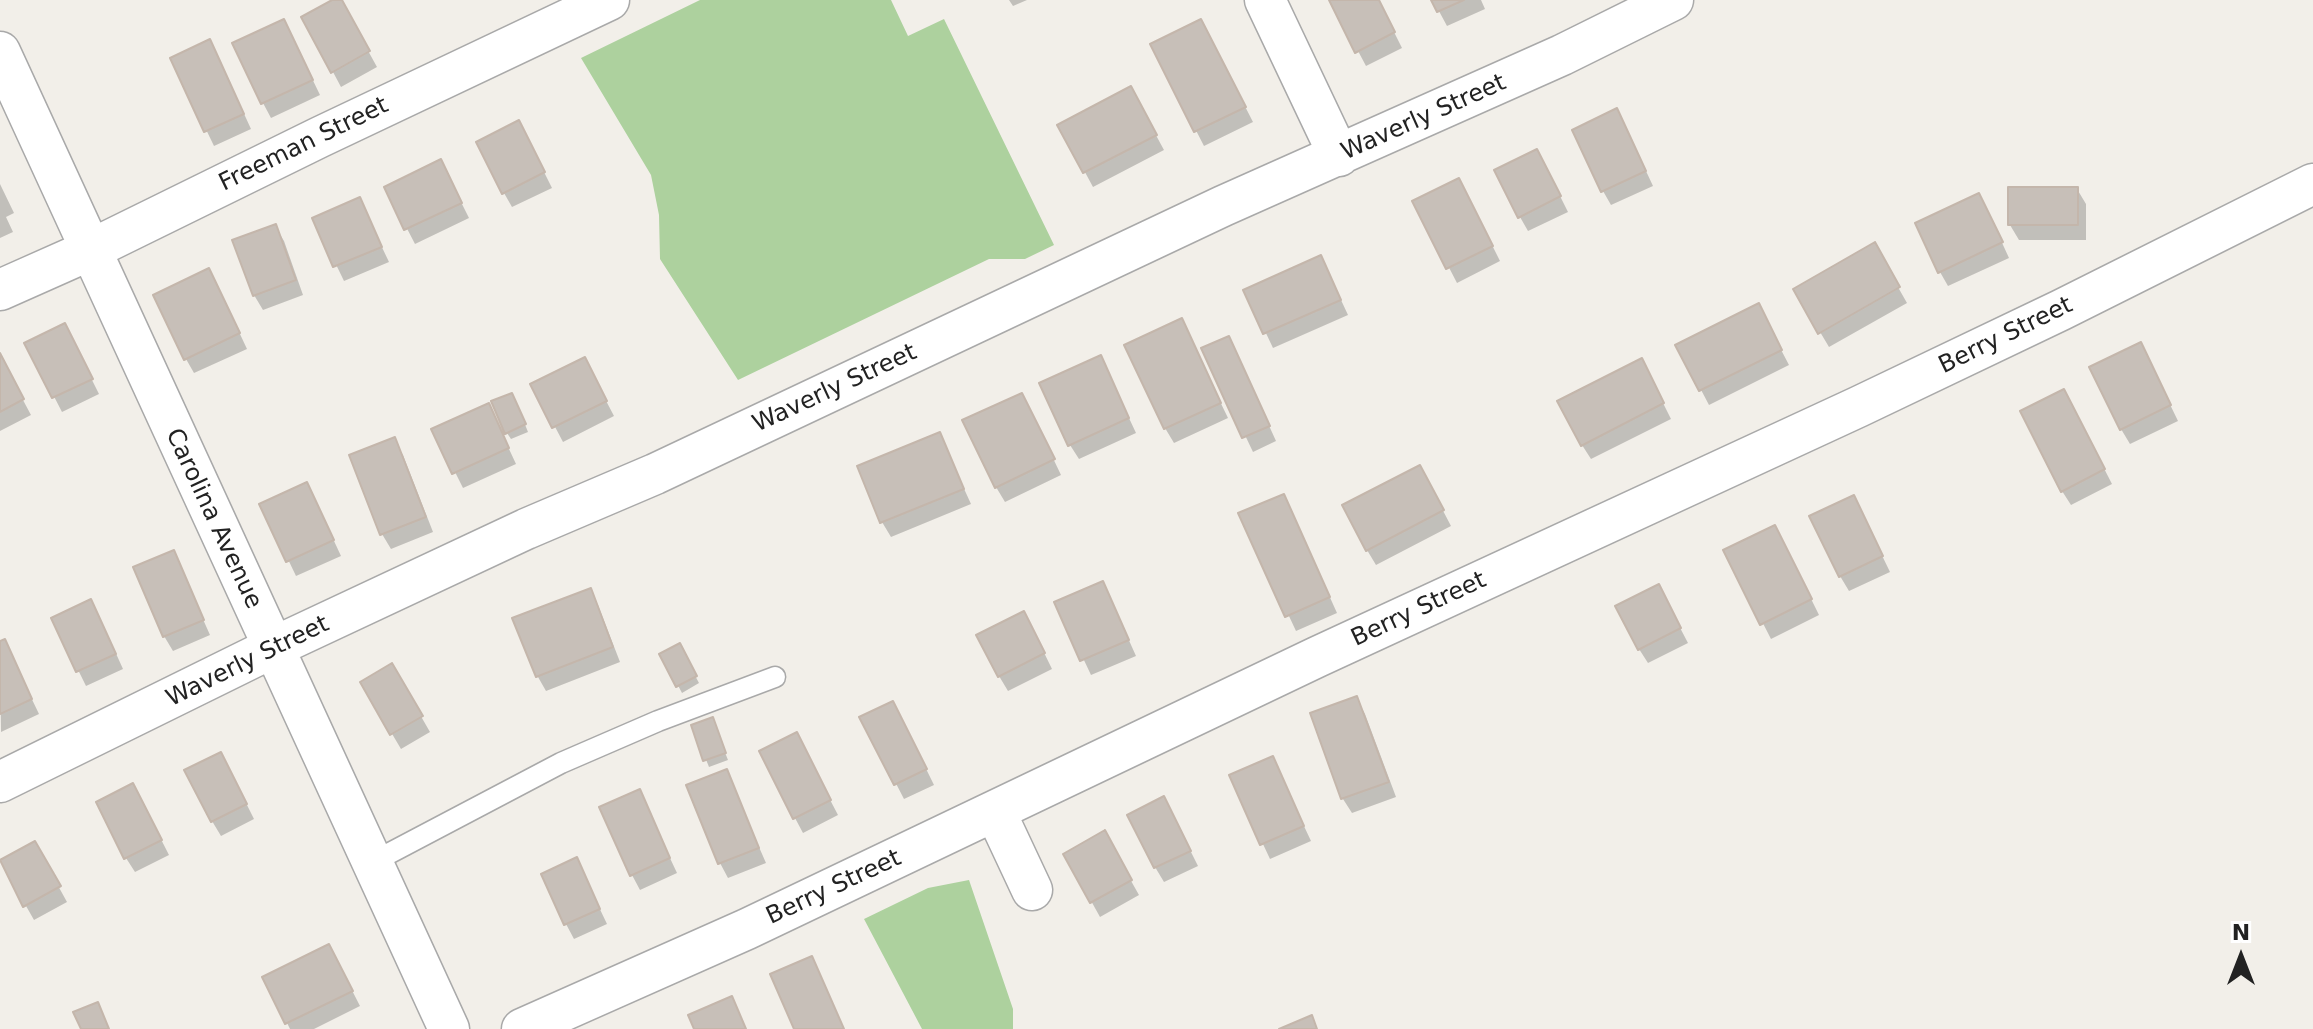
<!DOCTYPE html>
<style>
body{margin:0}
#map{position:relative;width:2313px;height:1029px;overflow:hidden;background:#f2efe9;font-family:"DejaVu Sans",sans-serif}
canvas{display:block}
.north{position:absolute;left:2201px;top:917px;width:80px;height:80px;-webkit-text-stroke:6px #fff;paint-order:stroke;rotate:0deg;font-size:22px;font-weight:700;line-height:32px;text-align:center;color:#222}
.north::after{content:'';display:block;margin:auto;width:28px;height:36px;background:#222;clip-path:polygon(50% 0,100% 100%,50% 72%,0 100%)}
</style>
<div id="map">
<canvas width="2313" height="1029"></canvas>
<div class="north">N</div>
</div>
<script>
const ctx = document.querySelector('canvas').getContext('2d');
ctx.lineJoin = 'round';
function fill(path, color) { ctx.fillStyle = color; ctx.fill(path, 'evenodd'); }
const toPath = rows => new Path2D(rows.map(r => 'M' + r).join(''));
function strokePath(path, color, width, dash) { ctx.strokeStyle = color; ctx.lineWidth = width; ctx.lineCap = dash ? 'butt' : 'round'; ctx.setLineDash(dash || []); ctx.stroke(path); }
function label(font, color, halo, rows, align = 'center') {
  ctx.font = font + ' "DejaVu Sans",sans-serif'; ctx.lineWidth = 7; ctx.setLineDash([]); ctx.textBaseline = 'middle'; ctx.strokeStyle = halo; ctx.fillStyle = color; for (const [text, x, y, turn = 0] of rows) {
    ctx.save(); ctx.translate(x, y); ctx.rotate((+turn || 0) * Math.PI / 180); ctx.textAlign = isNaN(turn) ? turn : align; if (halo) ctx.strokeText(text, 0, 0); ctx.fillText(text, 0, 0); ctx.restore();
  }
}
const forest = toPath([
 [700,0,891,0,908,36,944,19,1054,245,1025,259,989,259,738,380,660,259,659,215,651,175,581,58],
 [969,880,1013,1009,1013,1029,922,1029,864,919,928,888]
]);
const shadow = toPath([
 [336,0,340,0,377,67,341,87,333,72],
 [1009,0,1027,0,1013,6],
 [1331,0,1378,0,1402,48,1366,66],
 [1433,0,1481,0,1485,9,1447,26],
 [1209,36,1253,122,1204,146,1152,45],
 [292,37,320,95,271,118,263,103],
 [218,57,251,129,214,146,172,59],
 [1139,104,1164,150,1093,187,1060,126],
 [1625,126,1653,186,1611,205,1603,191],
 [527,138,552,188,512,207,504,193],
 [1545,166,1568,212,1528,231,1520,217],
 [448,176,469,218,415,244,386,188],
 [0,184,14,213,6,217,13,232,0,238],
 [2077,189,2086,204,2086,240,2019,240,2010,225],
 [1467,195,1500,261,1457,283,1415,202],
 [359,199,389,262,344,281,314,219],
 [1987,210,2009,258,1948,286,1940,272],
 [275,226,284,241,303,295,263,310,254,295],
 [1874,245,1907,303,1829,347,1795,290],
 [1328,272,1348,315,1273,348,1246,291],
 [217,285,247,349,194,373,186,359],
 [1181,321,1228,418,1174,443,1165,428],
 [1766,321,1789,365,1709,405,1678,346],
 [72,340,99,394,62,412,27,344],
 [1204,349,1236,353,1276,441,1253,452],
 [0,357,31,415,0,431],
 [2148,359,2178,421,2130,444,2121,429],
 [1108,373,1136,433,1079,459,1070,445],
 [592,374,614,416,563,442,533,385],
 [1649,375,1671,419,1591,459,1582,445],
 [516,402,528,432,511,439,507,433],
 [2072,406,2112,484,2071,505,2062,491],
 [1030,410,1061,475,1005,502,996,487],
 [496,421,516,464,463,488,434,430],
 [939,434,971,504,891,537,882,522],
 [394,440,403,455,433,532,391,549,382,534],
 [1428,482,1451,526,1376,565,1367,550],
 [315,500,341,556,296,576,262,505],
 [1291,511,1337,613,1296,631,1241,514],
 [1861,512,1890,572,1849,591,1840,576],
 [1783,542,1819,615,1771,639,1726,551],
 [173,552,210,635,173,651,164,636],
 [590,590,598,605,620,662,546,691,538,677,515,619],
 [1110,598,1136,656,1091,675,1057,603],
 [1666,601,1688,643,1648,663,1639,649],
 [99,616,123,669,86,686,53,619],
 [1032,628,1052,669,1008,691,999,676],
 [4,641,39,714,1,732,0,643],
 [679,646,699,683,682,693,662,655],
 [392,666,430,732,401,749,362,683],
 [1357,699,1365,714,1396,797,1352,813,1343,799,1313,715],
 [862,718,901,718,934,785,904,799],
 [712,720,728,760,709,767,693,727],
 [804,750,838,815,803,833,795,818],
 [1272,758,1311,841,1270,859,1231,776],
 [229,769,254,819,221,836,212,821],
 [726,772,766,863,728,878,720,863],
 [639,792,677,873,640,890,632,875],
 [141,800,169,855,135,872,126,858],
 [1172,814,1198,866,1164,882,1155,867],
 [1104,833,1139,895,1100,917,1065,854],
 [35,844,67,902,34,920,1,862],
 [576,859,607,924,574,939,566,924],
 [337,961,360,1006,314,1029,290,1029,265,978]
]);
const building = toPath([
 [332,0,342,0,370,51,331,73,301,17,332,0],
 [1329,0,1379,0,1395,32,1355,53,1329,0],
 [1431,0,1464,0,1437,12,1431,0],
 [284,19,313,80,261,104,232,43,284,19],
 [1201,19,1246,107,1194,132,1150,44,1201,19],
 [210,39,244,114,204,132,170,58,210,39],
 [1131,86,1157,135,1083,173,1057,125,1131,86],
 [1617,108,1646,171,1601,192,1572,130,1617,108],
 [519,120,545,172,502,194,476,142,519,120],
 [1537,149,1561,196,1518,218,1494,170,1537,149],
 [441,159,462,203,404,230,384,187,441,159],
 [1459,178,1493,246,1446,269,1412,201,1459,178],
 [2008,187,2078,187,2078,225,2008,225,2008,187],
 [1979,193,2003,242,1938,273,1915,223,1979,193],
 [360,197,382,247,333,267,312,218,360,197],
 [276,224,296,280,253,296,232,240,276,224],
 [1875,242,1900,287,1818,334,1793,289,1875,242],
 [1321,255,1341,300,1263,334,1243,290,1321,255],
 [209,268,240,333,184,360,153,295,209,268],
 [1759,303,1782,350,1699,391,1675,345,1759,303],
 [1182,318,1221,403,1164,429,1124,345,1182,318],
 [65,323,93,379,52,398,24,343,65,323],
 [1229,336,1270,426,1242,438,1201,348,1229,336],
 [2141,342,2171,405,2120,430,2089,367,2141,342],
 [0,353,24,399,0,412,0,353],
 [1101,355,1129,418,1068,446,1039,383,1101,355],
 [585,357,607,401,552,428,530,384,585,357],
 [1642,358,1664,403,1581,446,1557,401,1642,358],
 [2064,389,2105,469,2061,492,2020,411,2064,389],
 [512,393,526,424,505,434,491,401,512,393],
 [1022,393,1055,459,995,488,962,420,1022,393],
 [489,403,509,448,452,474,431,429,489,403],
 [940,432,964,489,880,523,857,466,940,432],
 [395,437,426,517,380,535,349,455,395,437],
 [1420,465,1444,510,1366,551,1342,505,1420,465],
 [307,482,334,540,286,562,259,504,307,482],
 [1284,494,1330,597,1285,617,1238,513,1284,494],
 [1854,495,1883,556,1839,577,1809,516,1854,495],
 [1775,525,1812,599,1760,625,1723,550,1775,525],
 [174,550,204,620,163,637,133,567,174,550],
 [1103,581,1129,640,1080,661,1054,602,1103,581],
 [1659,584,1681,628,1638,650,1615,606,1659,584],
 [591,588,613,647,536,677,512,618,591,588],
 [91,599,116,654,76,672,51,618,91,599],
 [1024,611,1045,653,998,677,976,635,1024,611],
 [5,639,32,699,0,714,0,641,5,639],
 [680,643,697,676,676,687,659,654,680,643],
 [392,663,423,716,390,735,360,682,392,663],
 [1357,696,1389,782,1341,799,1310,713,1357,696],
 [893,701,927,769,894,785,859,717,893,701],
 [713,717,726,753,703,761,691,725,713,717],
 [797,732,831,800,793,819,759,751,797,732],
 [221,752,247,804,211,822,184,770,221,752],
 [1273,756,1304,826,1260,845,1229,775,1273,756],
 [727,769,759,848,718,864,686,785,727,769],
 [133,783,162,840,124,859,96,802,133,783],
 [640,789,670,858,630,876,599,807,640,789],
 [1164,796,1191,851,1154,868,1127,815,1164,796],
 [1105,830,1132,880,1090,903,1063,854,1105,830],
 [35,841,61,886,23,907,0,860,35,841],
 [577,857,600,909,564,925,541,874,577,857],
 [329,944,353,991,285,1024,262,977,329,944],
 [812,956,844,1029,794,1029,770,974,812,956],
 [732,996,746,1029,694,1029,688,1015,732,996],
 [98,1002,109,1029,81,1029,73,1012,98,1002],
 [1312,1015,1317,1029,1279,1029,1312,1015]
]);
const lane = toPath([
 [371,863,561,763,658,721,775,677]
]);
const street = toPath([
 [1265,0,1339,156],
 [0,52,449,1029],
 [0,290,90,250,320,137,609,0],
 [0,782,272,648,526,529,655,474,1223,206,1562,55,1673,0],
 [995,811,1032,890],
 [522,1029,747,929,1317,657,1858,407,2061,310,2313,184]
]);
const streetNames = [
 ["Waverly Street",1424,118,-24],
 ["Freeman Street",304,145,-26],
 ["Berry Street",2006,336,-26],
 ["Waverly Street",835,389,-25],
 ["Carolina Avenue",213,519,65],
 ["Berry Street",1419,610,-25],
 ["Waverly Street",248,662,-26],
 ["Berry Street",834,888,-25]
];
fill(forest, '#add19e');
fill(shadow, '#0003');
fill(building, '#c7bfb8');
strokePath(building, '#c4b6ab', 2);
strokePath(lane, '#a9a9a9', 23);
strokePath(street, '#a9a9a9', 43);
strokePath(lane, '#fff', 20);
strokePath(street, '#fff', 40);
label('24px', '#222', '#fff', streetNames);
</script>
